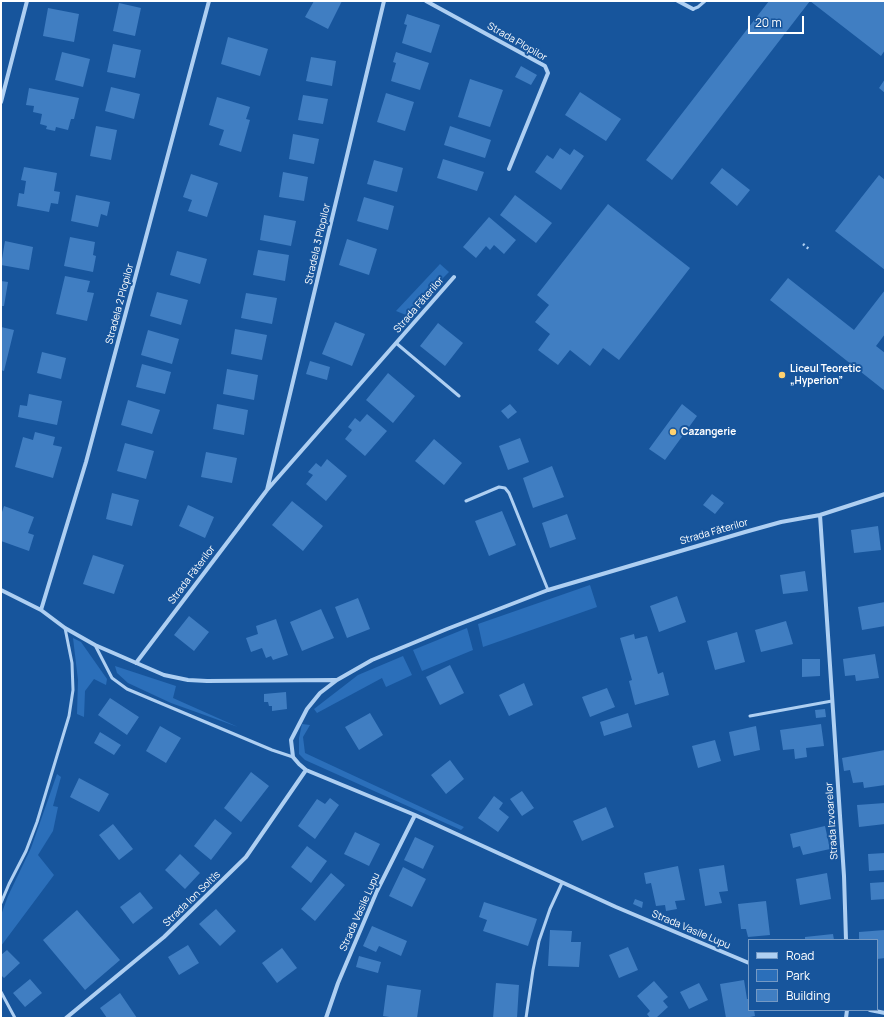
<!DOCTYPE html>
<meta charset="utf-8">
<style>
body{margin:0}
#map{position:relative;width:886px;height:1019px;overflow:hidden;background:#17559c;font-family:Manrope,sans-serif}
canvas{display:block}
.frame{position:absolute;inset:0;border:2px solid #fff;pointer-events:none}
.legend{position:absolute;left:748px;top:939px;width:130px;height:72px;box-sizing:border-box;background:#17559c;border:1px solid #7499c4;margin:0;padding:5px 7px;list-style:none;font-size:12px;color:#fff}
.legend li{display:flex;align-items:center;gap:8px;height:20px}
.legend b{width:20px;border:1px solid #7499c4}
.scale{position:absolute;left:748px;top:16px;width:56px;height:18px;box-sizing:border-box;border:2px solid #fff;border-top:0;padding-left:5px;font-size:12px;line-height:14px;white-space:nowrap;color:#fff;-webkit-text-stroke:3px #17559c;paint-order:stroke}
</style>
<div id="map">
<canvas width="886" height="1019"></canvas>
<div class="frame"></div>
<ul class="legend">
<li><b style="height:5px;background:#aecff2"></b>Road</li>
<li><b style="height:11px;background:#2b6fba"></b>Park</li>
<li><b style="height:11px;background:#407ec2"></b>Building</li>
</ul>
<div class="scale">20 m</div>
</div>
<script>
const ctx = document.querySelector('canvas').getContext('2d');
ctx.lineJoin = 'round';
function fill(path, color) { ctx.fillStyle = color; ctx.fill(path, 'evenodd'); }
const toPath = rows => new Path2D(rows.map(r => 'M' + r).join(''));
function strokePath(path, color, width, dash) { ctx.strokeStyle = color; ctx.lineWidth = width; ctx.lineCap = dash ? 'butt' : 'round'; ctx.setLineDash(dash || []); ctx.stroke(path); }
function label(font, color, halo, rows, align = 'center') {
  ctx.font = font + ' Manrope,sans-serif'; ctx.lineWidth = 4; ctx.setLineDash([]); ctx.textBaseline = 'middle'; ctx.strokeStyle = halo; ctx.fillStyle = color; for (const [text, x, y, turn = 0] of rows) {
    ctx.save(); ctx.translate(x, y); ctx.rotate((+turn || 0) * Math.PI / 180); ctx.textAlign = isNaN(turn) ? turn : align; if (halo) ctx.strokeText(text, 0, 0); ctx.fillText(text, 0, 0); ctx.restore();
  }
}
const green = toPath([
 [440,264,449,272,406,315,396,311],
 [590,585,597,607,483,647,478,624],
 [467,628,473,650,422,671,413,650],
 [73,638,81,642,107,679,106,685,94,679,85,691,84,717,77,714,78,680],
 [403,656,412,675,386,687,382,678,317,713,314,709,358,675],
 [115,666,176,686,173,698,238,727,171,703,128,683,117,673],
 [302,724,310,725,303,737,305,753,464,827,461,830,305,760,299,754,299,738],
 [57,774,61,777,53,806,58,807,53,831,38,855,54,875,1,946,1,915,8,896,31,848]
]);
const building = toPath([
 [314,1,342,1,328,29,305,17],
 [769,1,885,1,885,50,881,56,810,1,672,180,646,160],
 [119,3,141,8,135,36,113,31],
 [48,8,79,14,74,42,43,36],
 [407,14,440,25,431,53,402,43,407,25,404,24],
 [228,37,268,49,260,76,221,64],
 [113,44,141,50,135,78,107,72],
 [62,52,90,59,83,87,55,80],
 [396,52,429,63,420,90,391,81,396,63,393,62],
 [311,57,336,61,332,86,306,81],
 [521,66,537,75,531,85,515,77],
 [470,79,503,90,490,127,458,117],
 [885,79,885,93,879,88],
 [111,87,140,94,134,119,105,111],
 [29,88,79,98,74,119,71,119,68,130,56,127,55,131,46,129,47,126,40,124,42,114,33,112,34,106,26,105],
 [580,92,621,119,606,141,565,115],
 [386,93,414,102,405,131,377,122],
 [303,95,328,99,323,124,298,120],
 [217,97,250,107,246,119,250,120,241,152,219,145,224,130,209,125],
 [96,126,117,130,111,160,90,156],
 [450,126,491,140,485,158,444,145],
 [293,134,319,139,314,164,289,159],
 [560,148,570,155,574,149,584,156,561,190,535,172,547,155,553,159],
 [443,159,484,172,477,191,437,178],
 [374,160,403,168,397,192,367,184],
 [24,167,57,173,54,191,60,192,58,204,51,203,49,212,17,206,19,193,24,194,26,181,21,180],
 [722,168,750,190,737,206,710,183],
 [283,172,308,177,304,201,279,197],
 [191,174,218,183,207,217,188,211,192,200,183,197],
 [879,175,885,180,885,270,835,231],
 [76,195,110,202,107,216,101,214,98,227,71,221],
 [515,195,552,223,536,243,500,215],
 [364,197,394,206,388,230,357,221],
 [608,204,690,268,619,360,603,348,590,366,570,350,558,365,538,350,550,334,535,322,549,305,537,295],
 [264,215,296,221,291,246,260,240],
 [489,217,516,240,504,254,494,245,490,250,486,246,476,258,463,247],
 [70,237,95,242,93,255,96,256,93,272,64,266],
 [347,239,377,249,369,275,339,265],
 [5,241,33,247,29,270,1,265],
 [258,250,289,255,285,281,253,275],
 [177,251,207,259,200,284,170,275],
 [65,276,90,281,87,292,94,293,87,321,56,314],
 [788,278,854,330,885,290,885,334,876,346,885,353,885,391,770,300],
 [1,281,8,282,4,306,1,306],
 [157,292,188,300,181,325,150,316],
 [246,293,277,298,272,324,241,318],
 [335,322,365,334,352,366,322,354],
 [438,323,463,343,445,366,420,346],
 [1,327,14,330,4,371,1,370],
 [235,329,267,335,262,360,231,354],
 [148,330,179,339,172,364,141,355],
 [42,352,66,358,61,379,37,373],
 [310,361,330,367,327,380,306,374],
 [142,364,171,372,165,394,136,387],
 [227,369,258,375,254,400,223,394],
 [388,373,415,396,393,423,366,400],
 [29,394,62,401,57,425,18,417,20,405,27,406],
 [128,400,160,410,152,434,121,425],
 [217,404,248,410,244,435,213,429],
 [510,404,517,412,508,419,501,411],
 [682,404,697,416,665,460,649,449],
 [367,414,387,431,365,456,345,439,352,430,348,427,355,418,360,422],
 [35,432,55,437,53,445,62,447,53,478,15,467,23,437,33,440],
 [520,438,529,462,508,470,499,446],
 [434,439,462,463,444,485,415,461],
 [125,443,154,451,146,479,117,471],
 [206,452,237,458,232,483,201,477],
 [327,459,347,476,326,501,306,484,313,475,308,472,316,463,321,467],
 [552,466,564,497,533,508,523,478],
 [112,493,139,500,132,526,106,519],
 [712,494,724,503,715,514,703,505],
 [292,501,323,526,303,551,272,525],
 [188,505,214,517,205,538,179,526],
 [4,506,34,517,28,533,34,535,29,551,1,541,1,515],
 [502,511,516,545,489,556,475,521],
 [567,514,576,539,550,548,542,523],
 [878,526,881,550,854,553,851,530],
 [93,555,124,565,114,594,83,584],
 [805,571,808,591,783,594,780,575],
 [677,596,686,622,659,632,650,606],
 [358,598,370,629,347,638,335,607],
 [885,602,885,626,862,630,858,607],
 [321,609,334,638,302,651,290,622],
 [189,616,209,632,194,651,174,635],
 [276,619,288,655,273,660,271,656,266,658,262,648,251,652,246,638,258,634,256,626],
 [786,621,793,644,761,652,755,630],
 [737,632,745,662,715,670,707,641],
 [634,634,635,639,647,636,658,674,663,672,669,695,635,705,629,681,632,680,620,638],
 [875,654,879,678,856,681,855,675,845,676,843,659],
 [802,659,820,659,820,676,802,677],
 [450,665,464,693,440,705,426,677],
 [524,683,533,705,509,716,499,695],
 [607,688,615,707,590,717,582,697],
 [286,692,287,709,272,711,272,706,269,706,268,702,264,702,264,694],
 [110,698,139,717,127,735,98,715],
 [825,709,826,717,816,718,815,710],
 [370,713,383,735,359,750,345,727],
 [628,713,632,727,604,736,600,722],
 [821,724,824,746,806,748,807,757,795,759,794,749,783,750,780,730],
 [160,726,181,738,166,763,146,751],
 [756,726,760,750,734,756,729,732],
 [100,732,121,745,114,755,94,743],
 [715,740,721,761,698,768,692,746],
 [885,750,885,785,864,788,863,782,853,783,850,770,844,771,842,758],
 [450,760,464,779,446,794,431,775],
 [251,772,269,786,241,822,224,808],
 [79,778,109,794,99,812,70,797],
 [522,791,534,808,522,816,510,799],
 [494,796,503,803,499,809,509,817,498,832,478,818],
 [330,798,339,805,315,839,298,826,317,799,325,804],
 [885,803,885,824,859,827,857,805],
 [606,807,614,827,582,841,573,821],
 [215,819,232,833,211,860,194,846],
 [113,824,133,849,119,860,99,835],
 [825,826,830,849,803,855,800,846,793,848,790,834],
 [355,832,380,844,369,866,344,854],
 [415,837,434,846,423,869,404,860],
 [307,846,327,861,311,883,291,867],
 [885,853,885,870,869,871,868,854],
 [180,854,200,873,185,889,165,870],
 [724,865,728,891,719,892,722,903,705,906,699,869],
 [678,866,685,900,675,901,677,909,666,911,665,905,656,906,651,883,646,884,644,873],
 [403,867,426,879,412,907,389,896],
 [331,873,345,885,315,921,301,909],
 [827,873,831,899,800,905,796,879],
 [885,882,885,899,871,900,870,883],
 [140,892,153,908,133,924,120,907],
 [635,899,643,902,642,908,633,904],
 [766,901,770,935,748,937,746,929,741,929,738,904],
 [484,902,537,919,528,946,483,931,487,920,479,917],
 [216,909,236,931,220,946,199,924],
 [77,910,120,960,85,990,43,940],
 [372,926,407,941,401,956,379,946,376,952,363,946],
 [550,930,572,931,571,942,581,942,579,967,548,966],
 [885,930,885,958,877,959,877,940,859,940,859,932],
 [833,934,834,940,805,940,805,937],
 [188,945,199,963,179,975,168,957],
 [628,947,638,970,619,978,609,955],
 [282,948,297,968,277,983,262,963],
 [7,950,20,963,4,978,1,975,1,955],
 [359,956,381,962,378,973,356,967],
 [30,979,42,993,25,1007,13,993],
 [744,980,747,999,749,999,749,1010,754,1010,755,1016,745,1018,726,1018,720,984],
 [654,981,668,997,663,1001,668,1007,656,1018,650,1018,647,1014,650,1011,637,996],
 [496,983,519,985,517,1018,493,1018],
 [699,983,708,1000,689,1009,680,992],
 [387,985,421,990,417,1018,396,1018,383,1016],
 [120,993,137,1018,107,1018,100,1008]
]);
const path = toPath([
 [803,244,810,250]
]);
const service = toPath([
 [693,9,698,7,705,1],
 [396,343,459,396],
 [466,501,499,487,505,488,509,493,548,590],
 [95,645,112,678,127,689,272,750,293,757],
 [750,716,832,701],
 [1,903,9,884,26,851,37,822,69,716,73,690,72,663,65,628],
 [1,992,15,1018],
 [526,1018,533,970,539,941,550,909,562,883]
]);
const minor = toPath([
 [426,1,545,66,548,73,509,169],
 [678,1,693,9],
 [1,102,27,1],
 [267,490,384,1],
 [820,515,844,876,846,940],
 [1,590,41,610,65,628,95,645,164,675,188,680,207,681,336,680],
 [41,610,86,462,209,1],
 [136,663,267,490,454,277],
 [749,963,616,907,415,815,306,770,299,764,293,757,291,740,307,709,320,693,337,680,372,660,447,629,548,590,745,532,781,522,820,515,885,494],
 [870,1010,885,1013],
 [66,1018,164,937,246,857,306,770],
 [326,1018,338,983,377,891,415,815],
 [846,1018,847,1010]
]);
const markers = [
 [782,375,4,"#ffd16f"],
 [673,432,4,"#ffd16f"]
];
const streetNames = [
 ["Strada Plopilor",517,42,30],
 ["Stradela 3 Plopilor",318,244,-77],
 ["Stradela 2 Plopilor",120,304,-75],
 ["Strada Făterilor",419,305,-49],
 ["Strada Făterilor",714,532,-16],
 ["Strada Făterilor",192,575,-53],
 ["Strada Izvoarelor",832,821,-94],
 ["Strada Ion Soltîs",192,899,-44],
 ["Strada Vasile Lupu",360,912,-66],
 ["Strada Vasile Lupu",691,930,23]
];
const poiNames = [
 ["Liceul Teoretic",790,369],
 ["„Hyperion”",790,381],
 ["Cazangerie",681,432]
];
fill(green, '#2b6fba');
fill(building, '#407ec2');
strokePath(path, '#aecff2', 2.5, [2, 3]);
strokePath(service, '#aecff2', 3);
strokePath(minor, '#aecff2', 4);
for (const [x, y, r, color] of markers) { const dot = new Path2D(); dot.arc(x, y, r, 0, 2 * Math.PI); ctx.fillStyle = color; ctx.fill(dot); strokePath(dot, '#17559c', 1.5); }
label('10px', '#fff', '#17559c', streetNames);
label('bold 10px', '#fff', '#17559c', poiNames, 'left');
</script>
